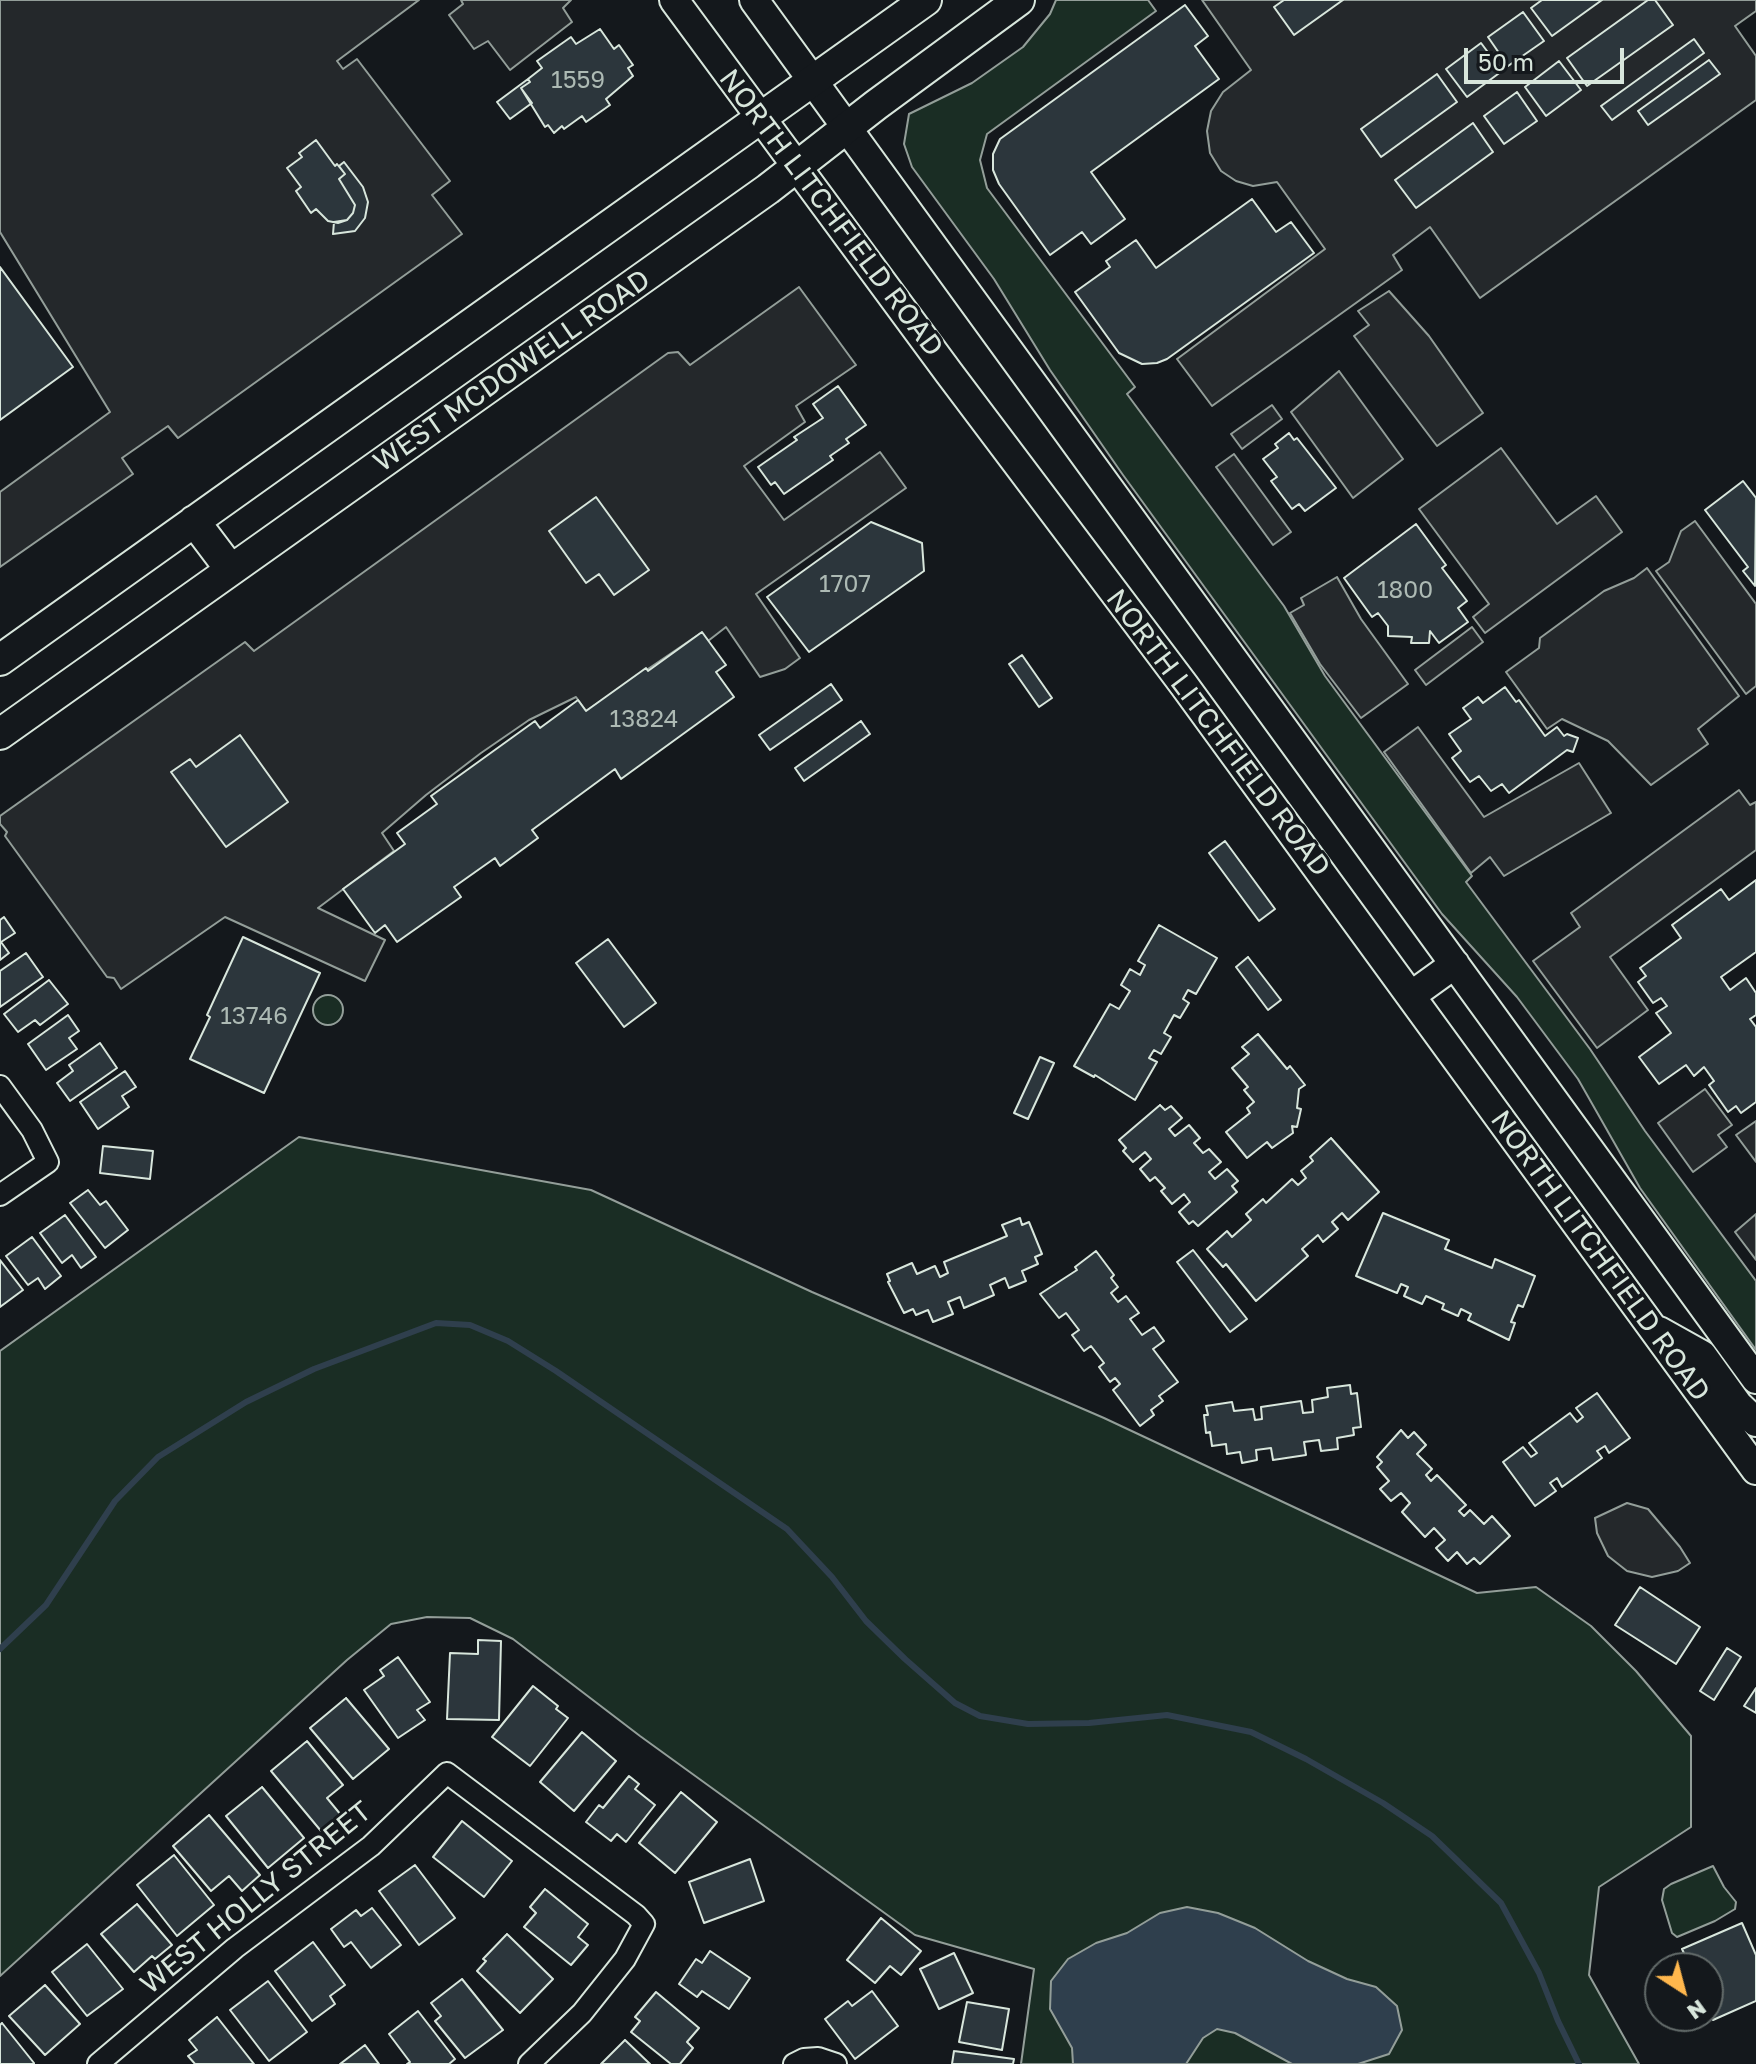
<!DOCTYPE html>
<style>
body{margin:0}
#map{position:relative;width:1756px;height:2064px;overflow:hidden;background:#14181c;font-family:"Golos Text",sans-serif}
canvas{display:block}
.north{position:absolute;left:1644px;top:1952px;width:80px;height:80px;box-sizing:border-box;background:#14181c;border:2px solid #626a69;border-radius:50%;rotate:144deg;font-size:22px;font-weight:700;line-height:32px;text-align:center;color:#d8e6dc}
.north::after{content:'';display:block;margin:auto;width:28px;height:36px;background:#ffb74d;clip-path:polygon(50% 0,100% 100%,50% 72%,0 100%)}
.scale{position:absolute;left:1464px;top:48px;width:160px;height:36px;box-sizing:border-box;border:4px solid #d8e6dc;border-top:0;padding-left:10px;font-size:24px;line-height:28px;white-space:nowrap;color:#d8e6dc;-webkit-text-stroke:6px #14181c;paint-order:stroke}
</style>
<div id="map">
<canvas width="1756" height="2064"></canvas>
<div class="north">N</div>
<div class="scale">50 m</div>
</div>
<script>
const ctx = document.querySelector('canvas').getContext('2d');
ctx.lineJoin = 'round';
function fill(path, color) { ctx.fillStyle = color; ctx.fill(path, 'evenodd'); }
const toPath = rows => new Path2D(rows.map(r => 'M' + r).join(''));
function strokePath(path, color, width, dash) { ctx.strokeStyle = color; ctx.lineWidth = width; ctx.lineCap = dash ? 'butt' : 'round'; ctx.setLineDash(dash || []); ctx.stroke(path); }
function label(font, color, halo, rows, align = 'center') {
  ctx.font = font + ' "Golos Text",sans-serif'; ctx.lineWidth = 6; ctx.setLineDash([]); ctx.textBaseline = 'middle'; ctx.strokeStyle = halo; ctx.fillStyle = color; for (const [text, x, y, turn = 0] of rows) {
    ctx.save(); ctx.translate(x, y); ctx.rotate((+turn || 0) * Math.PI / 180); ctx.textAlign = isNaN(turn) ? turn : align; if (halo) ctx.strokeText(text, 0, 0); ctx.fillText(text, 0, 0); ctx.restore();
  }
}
const green = toPath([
 [1056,0,1148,0,1156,11,987,134,980,160,987,188,1135,387,1127,394,1284,606,1325,676,1472,876,1466,882,1590,1049,1645,1131,1756,1281,1756,1350,1640,1188,1578,1079,1517,997,1442,914,1123,475,1050,370,994,279,912,167,904,144,909,114,972,83,1023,47,1050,14,1056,0],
 '313 1010a15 15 0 1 1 30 0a15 15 0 1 1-30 0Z',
 [299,1137,591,1190,812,1292,1104,1418,1477,1593,1536,1587,1591,1626,1636,1671,1691,1736,1691,1827,1599,1887,1589,1975,1639,2064,1021,2064,1034,1969,915,1935,640,1736,513,1639,470,1618,427,1617,391,1624,347,1660,0,1976,0,1351,299,1137],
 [1713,1866,1724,1887,1736,1902,1735,1909,1715,1921,1677,1937,1672,1933,1662,1900,1664,1889,1671,1884,1713,1866]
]);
const parking = toPath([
 [0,0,419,0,337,61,343,69,357,59,450,181,432,195,462,234,178,438,168,426,122,458,133,474,0,567,0,492,110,412,0,232,0,0],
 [461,0,571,0,563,8,572,22,510,70,488,41,474,49,449,15,463,4,461,0],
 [1202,0,1756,0,1756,11,1735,26,1756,56,1756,100,1480,298,1430,227,1393,255,1402,270,1212,406,1177,359,1325,249,1277,182,1253,186,1236,181,1221,171,1210,153,1207,131,1211,111,1223,92,1251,70,1202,0],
 [799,287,856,365,796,406,805,422,744,466,784,520,880,452,906,488,756,594,800,658,785,669,760,677,726,627,708,641,701,633,586,711,576,697,529,720,481,753,426,795,382,833,394,851,318,908,385,940,365,981,225,917,121,989,114,978,107,977,5,836,7,832,0,824,0,816,245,642,254,651,668,353,678,352,690,365,799,287],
 [1389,291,1429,336,1483,413,1437,446,1354,336,1369,325,1358,311,1389,291],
 [1339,371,1403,459,1353,498,1291,412,1339,371],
 [1272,405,1282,419,1242,449,1231,434,1272,405],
 [1501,448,1557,524,1596,496,1622,532,1485,633,1473,617,1489,604,1419,509,1501,448],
 [1234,454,1291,532,1273,545,1216,467,1234,454],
 [1695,521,1756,604,1756,686,1746,694,1656,571,1669,562,1681,531,1695,521],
 [1647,568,1739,696,1698,729,1708,744,1651,785,1608,741,1562,719,1547,729,1506,672,1539,648,1540,638,1604,591,1634,578,1647,568],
 [1337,577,1361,619,1408,684,1361,718,1320,664,1290,613,1304,605,1301,598,1337,577],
 [1472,627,1483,642,1426,685,1415,670,1472,627],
 [1418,727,1484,817,1579,763,1611,813,1504,876,1490,857,1471,873,1384,752,1418,727],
 [1739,790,1750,805,1756,802,1756,850,1610,957,1648,1010,1597,1048,1533,961,1580,927,1571,913,1739,790],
 [1705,1089,1732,1125,1718,1135,1727,1147,1693,1172,1658,1123,1705,1089],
 [1756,1121,1756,1162,1736,1135,1756,1121],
 [1756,1214,1756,1260,1735,1232,1756,1214],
 [1627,1503,1648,1509,1680,1547,1690,1563,1678,1571,1652,1577,1627,1571,1608,1556,1597,1533,1595,1518,1627,1503]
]);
const water = toPath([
 [1187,1907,1218,1913,1255,1928,1308,1961,1347,1979,1376,1987,1397,2006,1402,2030,1389,2054,1358,2064,1292,2064,1235,2033,1217,2029,1203,2038,1186,2064,1073,2064,1072,2048,1050,2009,1051,1981,1068,1959,1096,1943,1127,1933,1160,1913,1187,1907]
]);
const stream = toPath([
 [0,1649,46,1605,115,1501,158,1457,246,1402,314,1369,436,1323,470,1325,508,1341,556,1371,787,1529,832,1577,866,1621,905,1659,955,1703,980,1716,1028,1724,1089,1723,1167,1715,1251,1732,1306,1759,1383,1803,1432,1836,1501,1903,1539,1973,1558,2021,1579,2064]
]);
const building = toPath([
 [1284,0,1343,0,1294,35,1274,7,1284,0],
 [1542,0,1602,0,1552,36,1531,8,1542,0],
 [1648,0,1655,0,1673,25,1587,86,1567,58,1648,0],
 [1185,5,1208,36,1195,46,1219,79,1091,172,1125,219,1091,244,1082,232,1050,255,999,184,993,170,993,154,1000,139,1185,5],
 [1523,12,1544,41,1508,66,1488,37,1523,12],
 [600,29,614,49,619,45,633,65,628,68,633,76,606,99,610,105,586,122,582,116,564,129,562,126,554,133,548,125,545,127,521,88,530,82,528,79,542,68,537,61,571,37,576,44,600,29],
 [1694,39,1704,53,1612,120,1601,106,1694,39],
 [1481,43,1502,71,1467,97,1446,69,1481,43],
 [1709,60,1720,74,1648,125,1638,111,1709,60],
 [1559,61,1581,90,1546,116,1525,87,1559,61],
 [1437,74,1457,102,1381,157,1361,129,1437,74],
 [528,79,530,82,521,88,532,103,510,119,497,102,528,79],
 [1517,92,1537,121,1504,144,1484,116,1517,92],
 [1473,123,1493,152,1416,208,1395,180,1473,123],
 [316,140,335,166,337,164,345,174,339,179,355,205,353,213,347,220,338,223,328,221,316,209,311,213,296,191,301,187,287,168,302,157,299,153,316,140],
 [344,162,363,187,368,202,365,218,355,231,333,234,334,222,347,220,353,213,355,205,339,179,345,174,339,166,344,162],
 [1252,199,1276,232,1291,222,1314,253,1167,359,1157,363,1142,364,1119,353,1075,292,1110,267,1106,261,1136,240,1156,268,1252,199],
 [0,267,73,367,0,420,0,267],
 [838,386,866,425,846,439,849,443,830,456,833,460,784,494,775,482,771,485,758,467,797,440,794,437,823,418,813,404,838,386],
 [1289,433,1294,440,1297,438,1336,488,1305,511,1299,504,1292,509,1271,481,1277,477,1263,459,1278,448,1275,444,1289,433],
 [1743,481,1756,498,1755,586,1743,571,1748,567,1705,510,1743,481],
 [596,497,649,570,614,595,599,574,586,583,549,531,596,497],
 [871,522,922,543,924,571,809,652,767,597,871,522],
 [1416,524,1446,565,1442,568,1467,601,1458,608,1468,622,1439,643,1430,631,1429,643,1411,643,1412,637,1388,636,1388,626,1378,613,1372,617,1344,578,1416,524],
 [702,632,726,665,716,672,734,697,621,779,615,769,532,830,538,838,500,866,495,858,454,887,461,897,397,942,385,925,375,933,343,889,405,844,397,833,437,804,431,796,535,721,540,728,578,700,586,711,646,668,648,671,702,632],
 [1022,655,1052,698,1039,707,1009,664,1022,655],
 [831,684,842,700,770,750,759,735,831,684],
 [1505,687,1516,702,1519,700,1545,736,1557,727,1564,736,1567,734,1578,738,1573,752,1567,750,1509,793,1502,784,1491,791,1479,776,1470,782,1452,758,1461,751,1449,734,1471,719,1463,708,1478,697,1483,703,1505,687],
 [861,721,870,734,804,781,795,768,861,721],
 [240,735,288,802,226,847,171,772,190,759,196,767,240,735],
 [1225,841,1275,909,1259,921,1209,853,1225,841],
 [1756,880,1756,952,1721,977,1730,990,1746,978,1756,993,1756,1015,1750,1019,1756,1027,1756,1102,1741,1113,1736,1106,1728,1112,1709,1085,1714,1081,1704,1067,1694,1076,1686,1065,1659,1084,1639,1057,1671,1033,1656,1013,1667,1006,1661,998,1653,1003,1638,982,1646,976,1640,968,1681,938,1672,925,1721,889,1729,900,1756,880],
 [4,917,15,933,1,942,9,953,0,960,0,920,4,917],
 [1159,925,1217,958,1196,994,1188,990,1183,999,1189,1003,1180,1018,1174,1015,1164,1033,1171,1037,1161,1054,1154,1050,1149,1058,1157,1062,1135,1100,1095,1075,1094,1077,1074,1066,1110,1004,1119,1009,1130,991,1121,985,1130,969,1140,975,1145,965,1138,961,1159,925],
 [243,937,320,973,264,1093,190,1059,210,1017,207,1015,243,937],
 [608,939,656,1003,624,1027,576,963,608,939],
 [26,953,43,977,0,1007,0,971,26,953],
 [1248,957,1281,1000,1268,1010,1236,967,1248,957],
 [49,980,68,1004,40,1025,35,1020,18,1032,4,1014,49,980],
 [68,1015,79,1031,69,1038,77,1049,46,1070,28,1044,68,1015],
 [1258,1034,1287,1069,1290,1066,1305,1085,1299,1089,1297,1108,1301,1109,1297,1127,1292,1126,1293,1133,1272,1148,1267,1142,1247,1158,1226,1132,1250,1113,1247,1108,1254,1102,1244,1090,1248,1087,1232,1068,1249,1054,1242,1047,1258,1034],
 [100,1043,117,1068,70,1101,57,1083,73,1071,69,1065,100,1043],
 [1040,1057,1054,1063,1028,1119,1014,1113,1040,1057],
 [125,1071,136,1087,122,1096,129,1107,98,1129,80,1102,125,1071],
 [1160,1105,1165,1110,1171,1106,1182,1118,1169,1129,1175,1136,1189,1125,1200,1138,1194,1143,1203,1153,1209,1149,1221,1162,1209,1172,1215,1179,1227,1169,1238,1181,1232,1186,1237,1192,1198,1226,1193,1221,1189,1224,1179,1212,1190,1202,1184,1194,1172,1204,1161,1191,1165,1188,1155,1177,1150,1181,1140,1169,1151,1159,1145,1152,1133,1162,1123,1151,1126,1148,1119,1140,1160,1105],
 [1331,1138,1379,1192,1348,1220,1342,1213,1332,1222,1338,1229,1323,1242,1318,1235,1302,1249,1308,1256,1256,1301,1226,1264,1223,1267,1207,1249,1227,1231,1232,1237,1251,1220,1246,1214,1263,1199,1266,1203,1292,1179,1298,1185,1306,1178,1301,1171,1313,1161,1310,1157,1331,1138],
 [103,1146,153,1151,150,1179,100,1173,103,1146],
 [88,1190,100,1205,106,1201,128,1230,105,1248,70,1203,88,1190],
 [1383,1213,1449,1240,1445,1249,1492,1268,1495,1259,1535,1276,1523,1307,1518,1305,1511,1322,1515,1323,1509,1340,1468,1320,1471,1314,1461,1309,1458,1316,1442,1309,1444,1304,1426,1296,1422,1304,1404,1296,1408,1287,1401,1284,1397,1293,1356,1276,1383,1213],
 [65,1215,96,1257,81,1268,72,1255,62,1263,40,1233,65,1215],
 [1020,1218,1022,1225,1029,1222,1042,1254,1035,1257,1038,1264,1022,1271,1026,1281,1009,1288,1005,1278,990,1285,994,1295,964,1308,960,1297,948,1302,953,1314,933,1322,928,1310,916,1315,913,1309,904,1313,888,1282,890,1281,887,1274,912,1263,917,1274,935,1266,940,1277,948,1273,944,1262,1007,1236,1002,1225,1020,1218],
 [32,1237,61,1276,45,1289,38,1278,28,1285,6,1256,32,1237],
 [1193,1250,1247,1319,1230,1332,1177,1262,1193,1250],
 [1096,1251,1114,1275,1111,1278,1118,1287,1111,1293,1118,1302,1126,1296,1139,1313,1130,1319,1142,1335,1154,1327,1164,1341,1153,1349,1178,1382,1159,1396,1163,1401,1151,1410,1154,1415,1140,1426,1113,1390,1120,1384,1115,1378,1110,1382,1099,1367,1104,1363,1091,1346,1084,1351,1072,1335,1079,1330,1066,1313,1059,1318,1040,1294,1077,1270,1075,1267,1096,1251],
 [0,1260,23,1290,0,1307,0,1260],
 [1350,1385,1351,1394,1357,1393,1361,1427,1353,1428,1354,1435,1337,1438,1338,1449,1321,1451,1319,1440,1304,1442,1306,1455,1273,1460,1271,1448,1256,1450,1257,1460,1242,1463,1240,1452,1227,1454,1226,1444,1212,1446,1210,1432,1206,1433,1204,1415,1208,1415,1206,1406,1232,1402,1234,1411,1253,1409,1255,1420,1262,1419,1261,1407,1301,1401,1303,1413,1313,1412,1312,1400,1328,1397,1327,1388,1350,1385],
 [1597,1393,1630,1438,1609,1453,1605,1446,1597,1451,1602,1458,1562,1487,1557,1478,1550,1483,1556,1491,1535,1506,1503,1462,1523,1447,1531,1457,1537,1453,1529,1443,1570,1413,1577,1422,1583,1417,1576,1408,1597,1393],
 [1401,1430,1408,1438,1414,1432,1426,1445,1417,1454,1432,1469,1426,1475,1431,1481,1437,1475,1466,1505,1459,1511,1464,1516,1470,1510,1484,1524,1492,1516,1510,1536,1480,1564,1474,1558,1467,1564,1457,1552,1448,1561,1436,1548,1445,1540,1434,1528,1425,1537,1402,1512,1410,1503,1401,1493,1391,1501,1380,1489,1389,1481,1377,1467,1382,1462,1377,1457,1401,1430],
 [1640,1587,1700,1627,1676,1664,1615,1625,1640,1587],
 [478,1640,501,1641,499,1720,447,1719,450,1653,478,1654,478,1640],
 [1727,1648,1741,1657,1714,1700,1700,1691,1727,1648],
 [398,1657,430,1702,417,1710,425,1720,398,1738,364,1690,384,1676,380,1670,398,1657],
 [533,1686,558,1706,556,1709,568,1718,530,1766,492,1737,533,1686],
 [1756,1688,1756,1713,1744,1706,1756,1688],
 [346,1698,389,1749,353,1779,310,1728,346,1698],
 [582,1732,616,1761,574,1811,540,1782,582,1732],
 [307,1741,343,1785,327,1798,341,1815,321,1831,271,1771,307,1741],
 [629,1776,639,1784,635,1789,655,1805,626,1842,617,1834,611,1841,586,1822,599,1805,603,1808,629,1776],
 [262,1787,304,1838,268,1868,226,1816,262,1787],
 [681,1792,717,1822,675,1873,639,1843,681,1792],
 [209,1815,260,1875,242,1891,229,1876,211,1891,173,1846,209,1815],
 [462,1821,512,1861,484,1897,433,1857,462,1821],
 [174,1855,214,1905,177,1936,137,1885,174,1855],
 [750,1859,764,1901,704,1923,689,1882,750,1859],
 [415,1865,455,1918,419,1945,379,1891,415,1865],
 [545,1889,588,1924,578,1937,588,1945,571,1965,524,1927,536,1913,530,1907,545,1889],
 [137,1904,172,1945,155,1959,152,1956,134,1972,101,1934,137,1904],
 [372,1908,401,1945,371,1968,351,1942,344,1947,331,1929,356,1910,361,1916,372,1908],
 [881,1918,921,1951,901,1975,890,1966,875,1983,847,1960,881,1918],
 [1742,1923,1756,1955,1756,2001,1713,2020,1708,2008,1708,1968,1691,1968,1682,1949,1742,1923],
 [507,1934,553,1979,520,2013,477,1971,486,1961,483,1959,507,1934],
 [313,1942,345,1985,330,1996,335,2004,312,2021,275,1971,313,1942],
 [87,1944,123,1989,87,2016,52,1972,87,1944],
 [710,1951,750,1978,729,2009,702,1991,697,1997,679,1984,696,1959,702,1963,710,1951],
 [954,1953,973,1993,939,2009,920,1969,954,1953],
 [462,1979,503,2030,465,2058,435,2021,441,2016,431,2003,462,1979],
 [268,1981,307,2032,269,2061,230,2010,268,1981],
 [45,1985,80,2024,45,2055,9,2016,45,1985],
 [872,1991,898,2026,855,2059,825,2019,848,2001,852,2006,872,1991],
 [656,1992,699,2028,687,2042,693,2048,680,2064,671,2064,631,2032,640,2021,635,2017,656,1992],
 [967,2002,1009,2009,1002,2050,959,2042,967,2002],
 [418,2011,455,2059,449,2064,407,2064,410,2062,389,2034,418,2011],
 [217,2017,254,2064,195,2064,188,2056,197,2050,189,2040,217,2017],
 [2,2023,34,2063,34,2064,0,2064,0,2025,2,2023],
 [625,2040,650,2064,601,2064,625,2040],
 [365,2045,379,2064,340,2064,365,2045],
 [954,2051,1014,2059,1013,2064,952,2064,954,2051]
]);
const street = toPath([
 [0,1086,32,1130,48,1162,0,1195],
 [98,2064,235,1948,371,1846,447,1773,636,1915,644,1924,625,1959,582,2013,529,2064],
 [794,2064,804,2059,818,2058,836,2064]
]);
const secondary = toPath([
 [674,0,949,373,1184,685,1756,1470],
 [754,0,1756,1379],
 [1412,995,1455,964],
 [1659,1331,1702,1355,1738,1405,1756,1422]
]);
const primary = toPath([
 [194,521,231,570],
 [0,660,926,0],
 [0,734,768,189,876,105,1019,0]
]);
const numberNames = [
 ["1559",578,80],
 ["1707",845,584],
 ["1800",1405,590],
 ["13824",644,719],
 ["13746",254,1016]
];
const streetNames = [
 ["NORTH LITCHFIELD ROAD",831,213,53],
 ["WEST MCDOWELL ROAD",512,371,-35],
 ["NORTH LITCHFIELD ROAD",1218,733,53],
 ["NORTH LITCHFIELD ROAD",1600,1256,54],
 ["WEST HOLLY STREET",256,1898,-39]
];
fill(green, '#1a2d24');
strokePath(green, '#939e99', 2);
fill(parking, '#24282b');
strokePath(parking, '#939e99', 2);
fill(water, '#2f3f4d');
strokePath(water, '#939e99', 2);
strokePath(stream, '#2f3f4d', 6);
fill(building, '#2c363c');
strokePath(building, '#d8e6dc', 2);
strokePath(street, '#d8e6dc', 24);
strokePath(secondary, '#d8e6dc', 32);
strokePath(primary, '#d8e6dc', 34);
strokePath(street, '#14181c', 20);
strokePath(secondary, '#14181c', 28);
strokePath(primary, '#14181c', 30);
label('24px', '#adbab4', null, numberNames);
label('28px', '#d8e6dc', '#14181c', streetNames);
</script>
